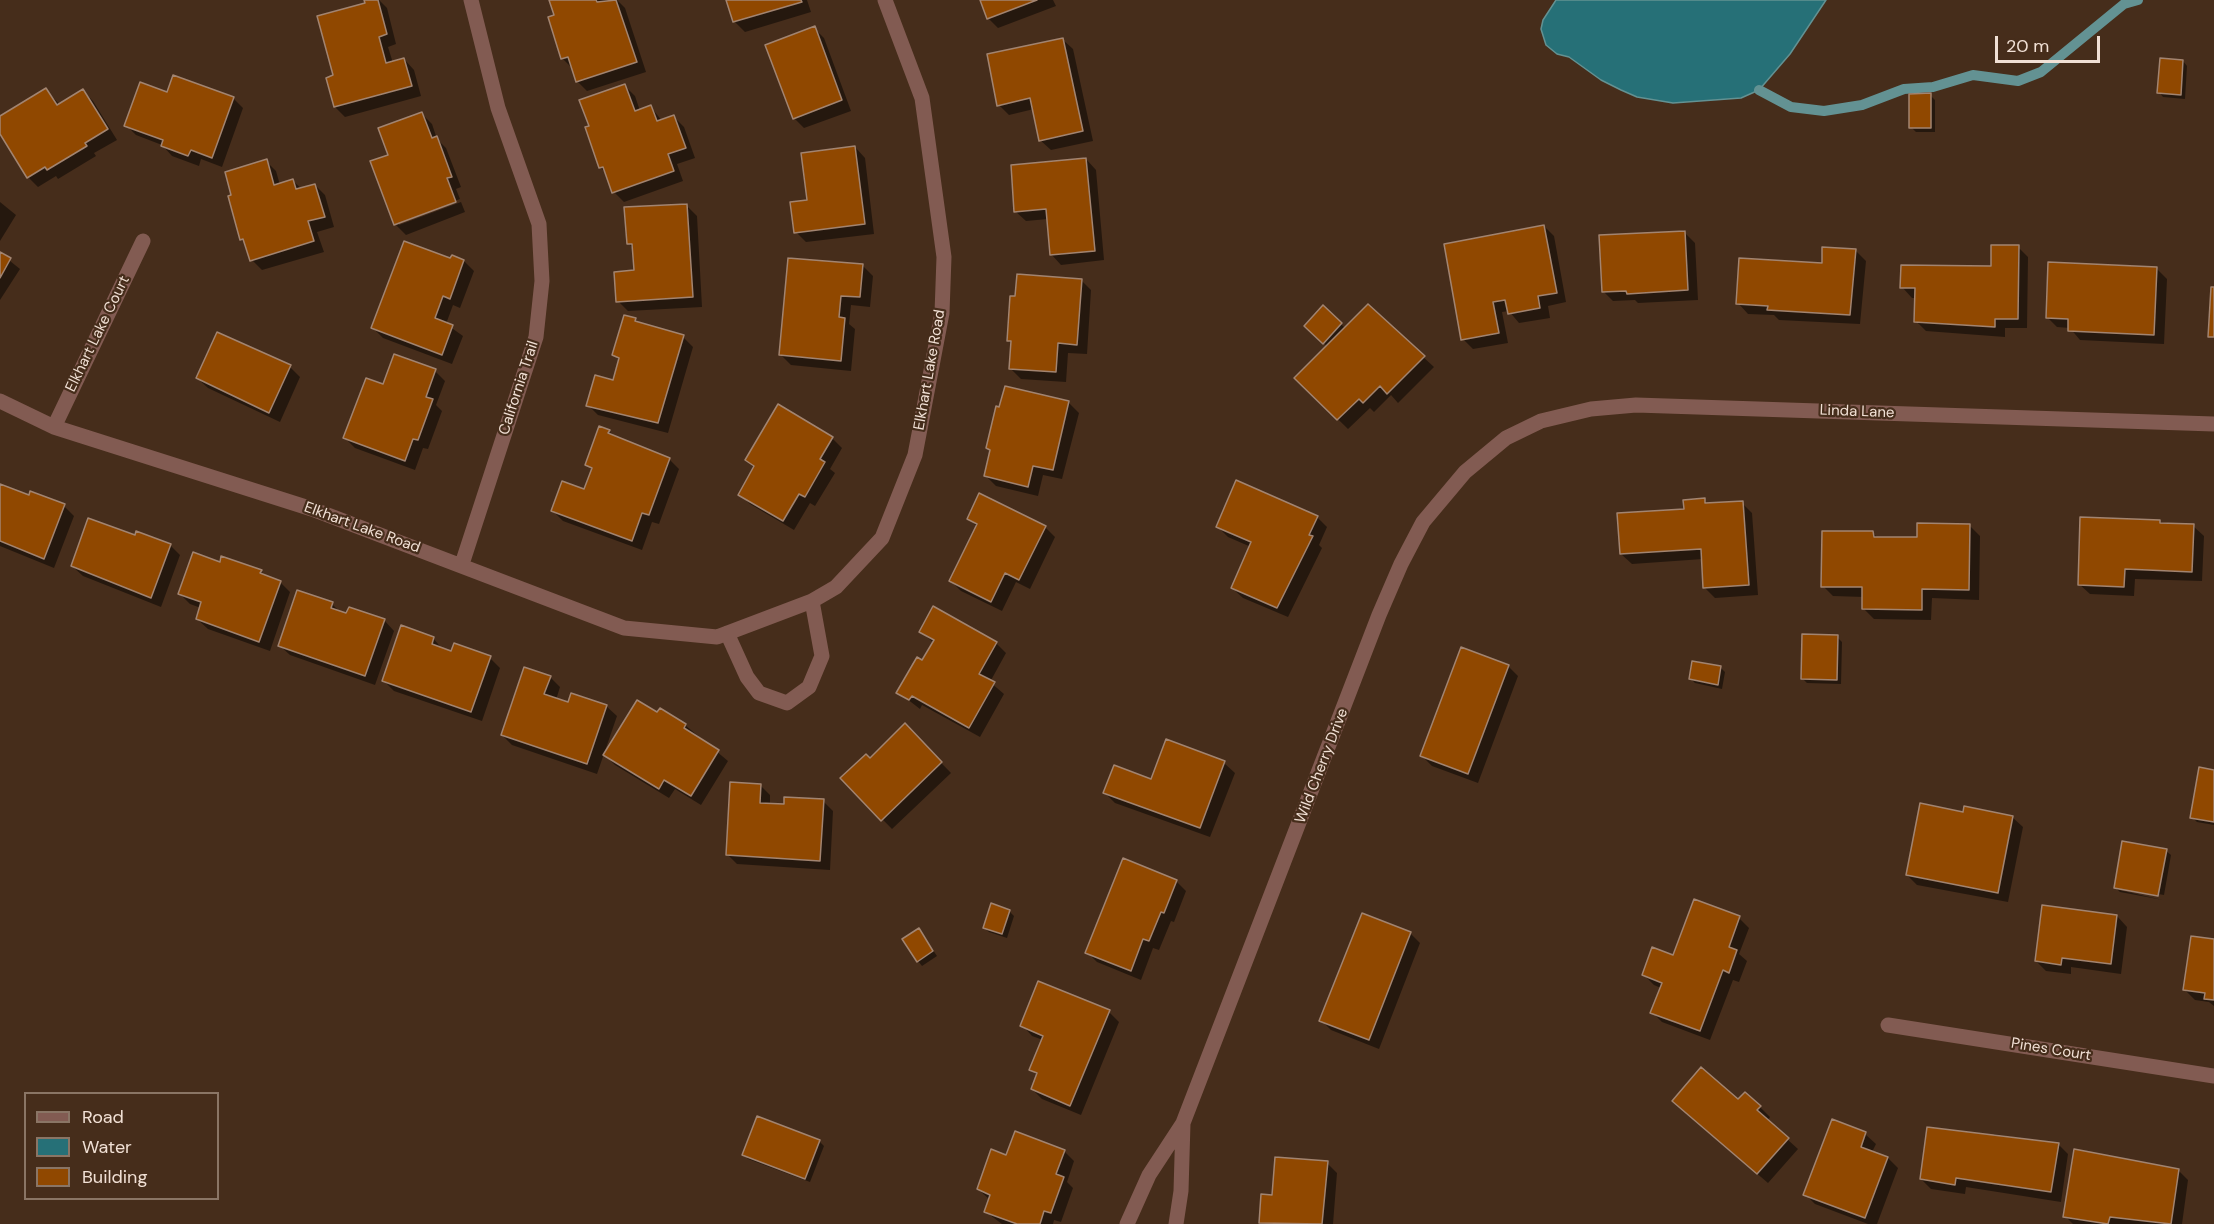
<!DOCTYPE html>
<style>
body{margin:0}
#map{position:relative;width:2214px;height:1224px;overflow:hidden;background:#462d1b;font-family:"DM Sans",sans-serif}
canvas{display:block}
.legend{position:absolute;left:24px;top:1092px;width:195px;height:108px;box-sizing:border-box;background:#462d1b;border:2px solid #8a7565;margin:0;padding:8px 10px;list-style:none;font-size:18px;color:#f1e0d5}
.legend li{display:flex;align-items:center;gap:12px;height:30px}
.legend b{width:30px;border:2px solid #8a7565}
.scale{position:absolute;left:1995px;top:36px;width:105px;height:27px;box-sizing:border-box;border:3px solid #f1e0d5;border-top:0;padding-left:8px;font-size:18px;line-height:21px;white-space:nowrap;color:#f1e0d5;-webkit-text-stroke:4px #462d1b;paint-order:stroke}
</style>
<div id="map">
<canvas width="2214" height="1224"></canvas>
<ul class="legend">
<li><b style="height:8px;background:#825b52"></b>Road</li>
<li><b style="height:16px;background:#267077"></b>Water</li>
<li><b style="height:16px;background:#904800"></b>Building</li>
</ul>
<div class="scale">20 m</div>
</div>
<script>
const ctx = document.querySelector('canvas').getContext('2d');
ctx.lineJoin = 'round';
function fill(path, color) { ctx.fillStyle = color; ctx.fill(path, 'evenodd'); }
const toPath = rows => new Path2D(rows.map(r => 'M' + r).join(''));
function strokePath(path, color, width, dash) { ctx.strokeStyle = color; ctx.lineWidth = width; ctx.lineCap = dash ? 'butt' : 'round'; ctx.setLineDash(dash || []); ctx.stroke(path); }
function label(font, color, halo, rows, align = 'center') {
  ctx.font = font + ' "DM Sans",sans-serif'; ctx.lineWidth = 4.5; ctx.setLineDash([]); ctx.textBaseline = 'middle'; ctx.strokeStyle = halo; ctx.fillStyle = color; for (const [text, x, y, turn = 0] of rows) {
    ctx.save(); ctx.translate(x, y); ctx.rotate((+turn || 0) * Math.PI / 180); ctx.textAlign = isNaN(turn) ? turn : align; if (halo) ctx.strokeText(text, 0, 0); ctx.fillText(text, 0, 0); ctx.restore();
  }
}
const water = toPath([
 [1556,0,1826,0,1790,54,1759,90,1741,98,1673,103,1637,97,1621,90,1601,80,1569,57,1557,54,1546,45,1541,29,1543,20,1556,0]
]);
const shadow = toPath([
 [368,0,379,0,387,8,396,44,388,47,393,63,404,59,414,70,421,96,345,117,335,107,335,76],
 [551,0,617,0,625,8,646,72,587,91,577,81,573,69,562,58],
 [728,0,807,0,811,12,745,32,735,22],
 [982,0,1053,0,1056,6,998,28,988,18],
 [814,28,824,38,851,111,804,128,794,118],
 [1062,39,1073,49,1093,141,1051,150,1040,140,1034,109,1009,115,999,105],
 [2183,61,2187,66,2185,99,2163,97,2159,92],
 [625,86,635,96,640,111,651,107,662,121,674,117,684,127,695,158,677,164,683,181,624,202,614,192,607,174,601,168,591,127],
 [46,90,60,105,83,91,93,101,117,140,94,153,96,156,58,179,56,176,38,187,28,177,0,132,0,118],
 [168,94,233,98,243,108,222,167,201,159,199,166,172,156,162,145,136,135,126,125],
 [1930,95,1935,100,1935,132,1916,132,1911,127],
 [422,114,432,124,437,139,446,148,461,187,456,189,460,199,399,222,399,225,461,202,465,212,406,235,396,225,372,162,390,156],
 [855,147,865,158,874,234,806,242,796,232,808,201],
 [1086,159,1096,170,1104,260,1061,265,1051,254,1048,219,1026,221,1015,211],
 [266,161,276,171,280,185,293,181,302,189,315,185,325,195,334,227,317,232,324,252,262,270,252,260,246,244,242,239],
 [0,202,16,215,0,241],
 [686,205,697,216,702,307,628,311,618,301,636,272,634,249,628,243],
 [1544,226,1554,236,1566,302,1548,306,1550,318,1519,323,1509,311,1502,312,1508,343,1473,349,1463,339],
 [1685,233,1695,243,1698,300,1638,303,1635,300,1613,301,1603,291],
 [2018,247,2028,257,2027,328,2005,328,2005,337,1926,331,1916,321,1916,298,1912,298,1902,287,1992,268],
 [1856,251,1866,261,1860,324,1779,320,1774,315,1748,314,1738,303],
 [0,253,20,269,0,300],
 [451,260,464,261,474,271,460,308,453,305,446,324,463,336,452,364,383,338,373,328],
 [863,266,873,276,870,307,851,305,849,324,855,329,851,371,791,365,781,355],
 [2157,269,2167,279,2164,344,2080,340,2070,328,2057,327,2047,317],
 [1081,280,1091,290,1087,354,1068,353,1066,382,1021,379,1011,369,1012,345,1009,341],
 [1368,306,1434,367,1398,403,1391,395,1374,412,1370,408,1348,429,1296,378,1328,347,1306,326,1323,307,1345,328],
 [635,319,640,324,683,337,693,347,668,433,598,415,588,405,614,382,620,361,614,355],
 [290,367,300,377,280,422,208,388,197,378],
 [435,371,445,381,436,405,442,411,428,449,423,448,415,470,355,448,345,438,384,386],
 [1006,388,1069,403,1079,413,1062,479,1043,475,1038,496,996,486,986,476,991,452,987,448],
 [609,431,615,437,669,459,679,469,659,524,652,522,642,550,563,521,553,511,585,491,592,470,587,464],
 [832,438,842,448,830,469,835,473,815,506,810,503,794,530,750,504,740,494,755,468,747,460],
 [0,485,64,506,74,516,54,568,0,546],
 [1704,500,1709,505,1742,503,1752,513,1758,595,1715,598,1705,588,1703,559,1632,564,1621,554],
 [1317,517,1327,527,1319,545,1322,548,1288,617,1243,598,1232,588,1251,547,1228,537,1218,527],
 [969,518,1045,527,1055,537,1030,589,1016,582,1002,611,961,591,951,581,977,527],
 [2160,521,2163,525,2193,526,2204,536,2202,581,2135,579,2134,596,2090,594,2079,584],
 [1970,526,1980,536,1979,600,1932,598,1931,620,1874,619,1864,609,1864,597,1833,596,1823,586,1873,533,1878,538,1919,539],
 [136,536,170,545,180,555,161,607,83,576,72,566],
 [221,564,261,571,266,577,280,582,290,592,270,651,208,629,197,619,201,608,190,604,180,594],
 [332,604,342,614,384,620,394,631,375,685,290,655,279,645],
 [921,632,996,643,1006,653,990,682,1004,694,980,737,922,705,920,709,898,692,923,662,934,643],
 [1837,637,1842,642,1841,684,1807,683,1802,678],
 [433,638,443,650,490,658,500,668,482,721,394,691,384,681],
 [1508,666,1518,676,1478,783,1432,766,1422,756],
 [1720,667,1725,672,1722,689,1695,683,1691,679],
 [550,677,560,687,556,700,568,704,606,706,617,716,597,774,512,745,502,735],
 [658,714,685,725,728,761,701,805,675,789,669,798,615,765,605,755],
 [905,726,951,773,892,829,842,778,870,760],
 [1167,741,1224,763,1235,773,1210,837,1115,803,1105,793,1152,781],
 [2214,771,2214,825,2197,822,2192,817],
 [760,785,770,795,770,805,785,806,823,801,833,811,830,870,737,864,727,854],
 [1964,813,2012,817,2023,827,2008,902,1917,885,1907,875],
 [2166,851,2171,855,2164,895,2119,887,2119,890,2163,900,2120,892,2115,887],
 [1176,881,1186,891,1174,922,1171,921,1159,950,1153,948,1141,980,1097,962,1087,952],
 [1009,911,1014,916,1007,938,989,932,984,928],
 [2117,916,2127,927,2121,974,2071,967,2071,974,2046,971,2036,961],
 [1739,918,1749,928,1739,954,1747,961,1739,982,1733,980,1710,1040,1662,1022,1652,1012,1661,988,1654,985,1644,975],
 [919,930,937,956,922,966,918,961],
 [1410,933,1420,943,1379,1049,1331,1030,1321,1020],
 [2214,941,2214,1006,2209,1002,2195,1000,2185,990],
 [1109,1012,1119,1022,1081,1115,1042,1099,1032,1089,1038,1076,1031,1069,1043,1040,1032,1036,1022,1025],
 [1760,1107,1770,1117,1767,1121,1798,1149,1768,1183,1684,1111],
 [1865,1134,1876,1144,1872,1152,1888,1158,1898,1168,1877,1224,1868,1224,1815,1204,1805,1194],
 [1994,1134,2058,1144,2068,1154,2061,1202,1966,1187,1965,1194,1931,1189,1921,1179,1993,1138],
 [819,1141,824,1146,810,1182,748,1159,744,1154],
 [1064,1151,1074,1161,1067,1182,1073,1188,1061,1222,1054,1220,1053,1224,1002,1224,986,1212,990,1200,978,1189,1007,1157],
 [1327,1163,1337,1173,1333,1224,1260,1223,1274,1197],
 [2178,1170,2188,1180,2182,1224,2073,1224,2065,1216]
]);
const stream = toPath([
 [1759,90,1791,107,1824,111,1862,105,1904,89,1933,87,1973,75,2018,81,2041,72,2124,4,2138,0]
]);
const building = toPath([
 [364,0,378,0,387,34,379,37,386,63,404,58,412,86,334,107,326,78,333,75,317,16,365,3,364,0],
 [549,0,596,0,597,2,616,0,637,62,576,82,568,57,561,59,548,17,554,15,549,0],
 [726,0,801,0,802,2,733,22,726,0],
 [980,0,1037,0,987,19,980,0],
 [815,26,842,100,793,119,765,45,815,26],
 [1063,38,1083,131,1039,141,1030,98,997,106,987,54,1063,38],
 [2160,58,2183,60,2181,95,2157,93,2160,58],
 [173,75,234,97,212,158,191,150,188,156,161,146,163,140,124,126,140,82,167,92,173,75],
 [625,84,635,111,651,105,657,121,674,115,686,148,668,154,674,171,612,193,603,167,599,168,585,127,589,126,579,100,625,84],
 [46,88,57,105,83,89,108,129,85,143,87,146,47,170,45,167,27,178,0,134,0,116,46,88],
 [1931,93,1931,128,1909,128,1909,94,1931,93],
 [422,112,432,138,437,136,452,177,447,178,456,202,394,225,370,161,388,155,378,128,422,112],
 [855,146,865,224,794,233,790,202,807,200,801,153,855,146],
 [1086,158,1095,251,1050,255,1046,209,1014,212,1011,165,1086,158],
 [267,159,274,185,293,179,296,189,315,184,325,217,308,221,314,241,250,261,243,239,240,240,228,196,231,195,225,172,267,159],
 [687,204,693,297,616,302,614,272,634,270,632,244,627,244,624,207,687,204],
 [1544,225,1557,293,1538,296,1540,308,1508,314,1505,300,1493,302,1499,333,1461,340,1444,244,1544,225],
 [1685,231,1688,290,1627,294,1626,291,1602,292,1599,235,1685,231],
 [404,241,450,258,452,255,464,260,450,299,443,296,435,318,453,325,442,355,371,328,404,241],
 [1991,245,2019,245,2018,319,1995,319,1995,327,1914,322,1915,288,1900,288,1901,265,1991,266,1991,245],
 [1822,247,1856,249,1850,315,1767,310,1768,306,1736,304,1739,258,1822,263,1822,247],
 [0,252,11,258,0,278,0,252],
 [788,258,863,264,860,297,841,296,839,317,845,318,841,361,779,355,788,258],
 [2048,262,2157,267,2154,335,2068,331,2068,319,2046,318,2048,262],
 [1017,274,1082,279,1077,345,1058,343,1056,372,1009,369,1011,341,1007,341,1010,296,1015,296,1017,274],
 [2211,287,2214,287,2214,337,2208,337,2211,287],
 [1368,304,1425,356,1387,394,1380,386,1363,403,1359,399,1337,420,1294,378,1368,304],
 [1323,305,1342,323,1323,344,1304,326,1323,305],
 [624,315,636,318,635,321,684,335,658,423,586,406,595,375,613,380,619,358,612,355,624,315],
 [217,332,291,365,269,413,196,378,217,332],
 [394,354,436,369,426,397,433,399,418,440,413,439,405,461,343,438,366,378,383,384,394,354],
 [1005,386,1069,401,1053,470,1033,466,1028,487,984,476,990,450,986,448,996,406,999,407,1005,386],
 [778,404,833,437,820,459,825,462,805,497,799,494,783,521,738,495,754,466,745,460,778,404],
 [599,426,610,430,608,433,670,458,649,515,642,513,632,541,551,511,562,481,584,489,592,468,585,465,599,426],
 [1236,480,1318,516,1309,535,1313,536,1277,608,1231,588,1251,542,1216,527,1236,480],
 [0,484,29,495,30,491,65,504,44,559,0,541,0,484],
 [979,493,1046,526,1019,580,1005,573,991,602,949,581,977,524,967,519,979,493],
 [1705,498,1705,503,1743,501,1749,585,1703,588,1701,549,1620,554,1617,513,1684,509,1683,500,1705,498],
 [2080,517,2160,520,2160,523,2194,524,2192,572,2125,569,2124,587,2078,585,2080,517],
 [88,518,135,535,136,531,171,544,151,598,71,566,88,518],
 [1917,523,1970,524,1969,590,1922,589,1922,610,1862,609,1862,587,1821,587,1822,531,1873,531,1874,537,1917,537,1917,523],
 [193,552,220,562,221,556,262,570,260,573,281,581,259,642,196,619,201,602,178,594,193,552],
 [297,590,333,602,331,608,346,613,349,607,385,619,365,676,278,646,297,590],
 [933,606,997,642,979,674,995,682,969,728,912,696,909,700,896,693,917,657,922,660,934,640,919,632,933,606],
 [401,625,434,637,432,644,451,651,454,643,491,656,471,712,382,681,401,625],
 [1802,634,1838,635,1837,680,1801,679,1802,634],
 [1461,647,1509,665,1468,774,1420,756,1461,647],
 [1692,661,1721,666,1718,685,1689,679,1692,661],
 [524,667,551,676,544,694,568,702,571,693,607,705,587,764,501,735,524,667],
 [637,700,657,712,660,708,686,724,684,728,719,750,691,796,664,780,659,789,603,755,637,700],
 [905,723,942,762,881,821,840,778,866,754,870,758,905,723],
 [1166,739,1225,761,1200,828,1103,793,1114,765,1151,779,1166,739],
 [2199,767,2214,770,2214,822,2190,818,2199,767],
 [730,782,761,784,760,803,784,804,784,797,824,799,820,861,726,855,730,782],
 [1920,803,1963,812,1964,806,2013,816,1998,893,1906,875,1920,803],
 [2122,841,2167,849,2158,896,2114,888,2122,841],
 [1123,858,1177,880,1164,913,1161,912,1149,941,1143,939,1131,971,1085,953,1123,858],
 [1694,899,1740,916,1729,947,1737,950,1729,973,1723,970,1700,1031,1650,1013,1662,983,1642,975,1652,947,1673,955,1694,899],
 [991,903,1010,910,1002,934,983,928,991,903],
 [2042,905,2117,915,2111,964,2062,958,2061,965,2035,961,2042,905],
 [1362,913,1411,932,1369,1040,1319,1021,1362,913],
 [919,928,933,951,917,962,902,939,919,928],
 [2191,936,2214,939,2214,1000,2204,999,2205,993,2183,990,2191,936],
 [1038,981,1110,1010,1070,1106,1031,1089,1037,1073,1029,1070,1043,1036,1020,1026,1038,981],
 [1701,1067,1738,1099,1745,1092,1761,1106,1757,1110,1789,1138,1757,1174,1672,1101,1701,1067],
 [757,1116,820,1140,805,1179,742,1155,757,1116],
 [1832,1119,1866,1132,1861,1147,1888,1157,1865,1218,1803,1195,1832,1119],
 [1927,1127,2059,1143,2051,1192,1956,1178,1955,1185,1920,1179,1927,1127],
 [1015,1131,1065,1150,1056,1174,1064,1177,1051,1213,1044,1211,1040,1224,1017,1224,984,1212,990,1195,977,1189,991,1149,1006,1155,1015,1131],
 [2074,1149,2179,1169,2171,1224,2110,1217,2108,1224,2063,1217,2074,1149],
 [1275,1157,1328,1161,1322,1224,1259,1223,1261,1194,1272,1195,1275,1157]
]);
const minor = toPath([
 [0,401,54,427,312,509,624,628,717,637,812,601,836,587,882,538,915,455,942,313,944,257,922,98,885,0],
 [54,427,143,241],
 [462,564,536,337,542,281,539,224,498,108,471,0],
 [727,633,747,677,759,693,787,703,809,687,822,656,812,601],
 [1888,1025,2214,1076],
 [1127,1224,1149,1175,1183,1123,1379,615,1401,564,1423,522,1465,472,1506,438,1541,421,1591,409,1636,405,2214,424],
 [1176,1224,1181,1191,1183,1123]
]);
const streetNames = [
 ["Elkhart Lake Court",98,334,-64],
 ["Elkhart Lake Road",930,370,-80],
 ["California Trail",519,388,-72],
 ["Linda Lane",1857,412,2],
 ["Elkhart Lake Road",362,528,20],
 ["Wild Cherry Drive",1322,766,-69],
 ["Pines Court",2051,1050,9]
];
fill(water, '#267077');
strokePath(water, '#639293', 1.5);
fill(shadow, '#0007');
strokePath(stream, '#639293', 10);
fill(building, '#904800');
strokePath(building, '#a28470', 1.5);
strokePath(minor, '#825b52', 15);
label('15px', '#f1e0d5', '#462d1b', streetNames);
</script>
